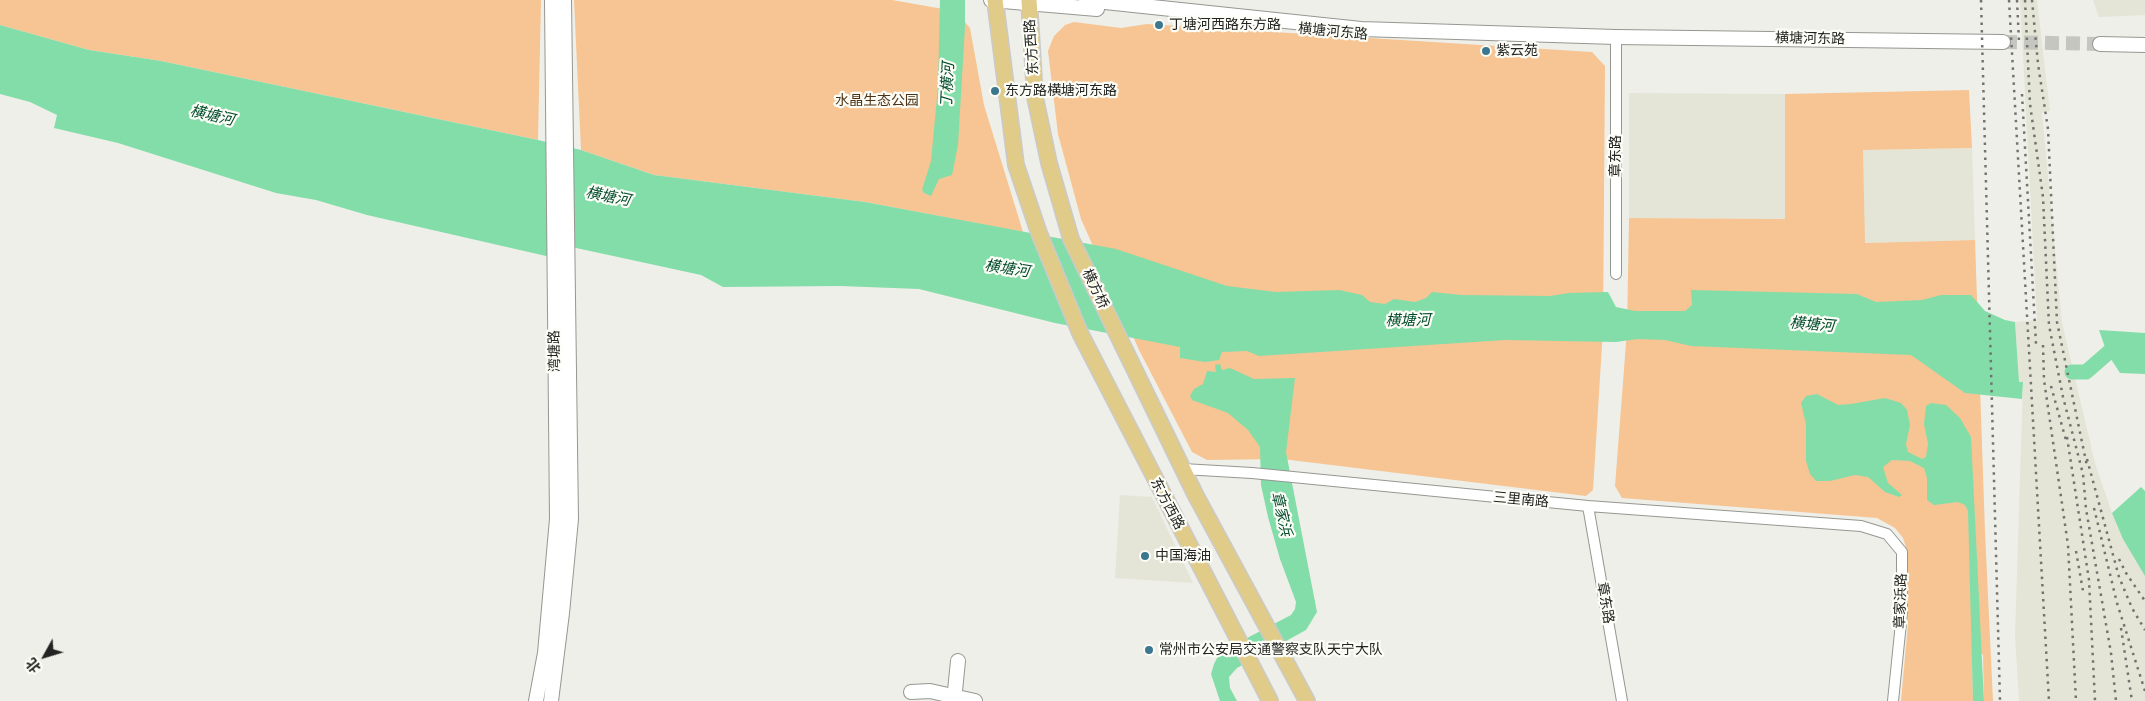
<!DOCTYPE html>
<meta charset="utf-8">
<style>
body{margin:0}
#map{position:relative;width:2145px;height:701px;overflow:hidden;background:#efefe9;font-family:Manrope,"Noto Sans SC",sans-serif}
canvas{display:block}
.north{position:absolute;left:20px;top:631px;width:50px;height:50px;-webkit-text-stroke:4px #fcfdf6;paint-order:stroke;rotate:231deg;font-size:14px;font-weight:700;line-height:20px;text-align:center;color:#232421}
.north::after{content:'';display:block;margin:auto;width:18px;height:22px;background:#232421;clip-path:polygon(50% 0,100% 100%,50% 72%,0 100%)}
</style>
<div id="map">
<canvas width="2145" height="701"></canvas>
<div class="north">北</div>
</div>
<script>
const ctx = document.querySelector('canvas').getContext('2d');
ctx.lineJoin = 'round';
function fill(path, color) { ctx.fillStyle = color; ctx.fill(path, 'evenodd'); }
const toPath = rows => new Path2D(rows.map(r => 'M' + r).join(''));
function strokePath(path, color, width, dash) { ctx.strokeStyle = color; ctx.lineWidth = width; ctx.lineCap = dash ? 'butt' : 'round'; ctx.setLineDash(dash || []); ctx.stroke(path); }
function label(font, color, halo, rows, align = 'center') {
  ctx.font = font + ' Manrope,"Noto Sans SC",sans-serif'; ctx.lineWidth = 4.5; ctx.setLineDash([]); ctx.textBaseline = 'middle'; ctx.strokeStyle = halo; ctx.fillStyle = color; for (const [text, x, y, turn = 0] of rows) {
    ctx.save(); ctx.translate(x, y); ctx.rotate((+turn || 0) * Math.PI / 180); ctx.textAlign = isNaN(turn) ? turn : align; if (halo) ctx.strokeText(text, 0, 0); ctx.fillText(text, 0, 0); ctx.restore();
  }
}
const built = toPath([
 [2020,0,2037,0,2050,111,2042,113,2062,323,2095,463,2112,513,2145,548,2145,701,2019,701,2015,636,2023,383,2019,382,2015,322,2037,320],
 [2093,0,2145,0,2145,15,2099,17],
 [1629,93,1785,94,1785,219,1629,218],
 [1972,148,1975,240,1864,243,1863,150],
 [1120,495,1152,497,1193,583,1115,578]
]);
const green = toPath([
 [0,0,541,0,538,140,161,61,89,50,0,25],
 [574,0,892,0,949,10,960,16,970,28,984,105,1023,232,865,202,654,175,581,150],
 [1074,22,1121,28,1147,24,1592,52,1605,66,1603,329,1593,490,1586,496,1282,459,1207,460,1192,452,1139,350,1081,219,1058,134,1048,51,1054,36,1065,25],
 [1969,90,1972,148,1863,150,1865,243,1975,240,1985,532,1993,701,1984,701,1983,655,1972,644,1973,701,1901,701,1908,624,1908,554,1903,538,1895,528,1877,518,1622,498,1615,486,1627,330,1629,218,1785,219,1785,94]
]);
const water = toPath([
 [940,0,965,0,965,27,958,145,952,175,939,179,931,196,924,193,922,190,931,161,938,87],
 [0,25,89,50,161,61,538,140,581,150,654,175,865,202,1116,249,1227,286,1276,292,1339,290,1362,295,1370,302,1385,304,1394,299,1415,302,1426,298,1432,292,1461,295,1550,296,1569,293,1608,292,1616,307,1635,311,1685,311,1692,305,1691,290,1857,294,1876,302,1922,300,1941,295,1971,295,1985,311,2005,320,2015,322,2019,382,2023,382,2022,399,1965,393,1911,355,1691,346,1665,340,1638,339,1616,342,1505,340,1259,356,1247,351,1222,352,1219,360,1205,362,1180,358,1180,347,1055,323,919,289,840,286,723,287,701,275,567,246,546,256,367,215,316,200,276,193,118,143,54,128,57,115,30,102,0,94],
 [2099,330,2145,333,2145,374,2120,373,2107,353],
 [1220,364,1222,370,1230,368,1254,379,1295,378,1286,452,1317,612,1306,630,1237,668,1229,677,1230,688,1237,701,1220,701,1211,674,1214,664,1218,656,1228,648,1291,615,1295,609,1296,602,1280,559,1268,517,1261,485,1260,447,1248,430,1228,413,1192,400,1190,396,1194,389,1203,384,1207,371,1216,372,1215,365],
 [1817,394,1838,405,1851,404,1885,398,1901,403,1907,410,1910,425,1906,444,1908,452,1922,459,1926,457,1928,444,1924,424,1926,406,1931,403,1946,405,1960,418,1971,437,1984,701,1973,701,1968,511,1965,505,1958,502,1934,505,1927,500,1927,478,1924,468,1910,461,1892,460,1883,467,1888,483,1902,495,1899,497,1885,492,1868,477,1855,475,1830,481,1816,481,1810,474,1806,461,1806,424,1801,403,1806,396],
 [2141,487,2145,491,2145,576,2123,539,2112,513]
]);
const river = toPath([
 [2072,372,2086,372,2117,345,2145,347]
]);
const secondaryTunnel = toPath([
 [2003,42,2100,44]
]);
const street = toPath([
 [1616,37,1616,274],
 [1183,469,1252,473,1588,506,1861,526,1887,534,1902,552,1902,613,1893,701],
 [1588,506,1622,701]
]);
const secondary = toPath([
 [991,0,1097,9],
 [1086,0,1361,29,1616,37,2003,42],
 [2100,44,2145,45],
 [911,692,930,691,975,701],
 [536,701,545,653,557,519,552,0],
 [551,701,562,613,571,519,564,0],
 [954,701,958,661]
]);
const primary = toPath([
 [995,0,1016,165,1039,233,1080,333,1270,701],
 [1029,0,1035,97,1049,163,1071,239,1195,494,1307,701]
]);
const rail = toPath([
 [1981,0,2000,701],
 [2009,0,2049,701],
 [2017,0,2019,42],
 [2025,0,2030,104,2043,197,2049,325,2063,397,2083,474,2086,509,2111,653,2116,701],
 [2032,0,2038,64,2048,129,2057,322,2087,466],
 [2022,94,2036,344],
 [2043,345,2044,380,2068,545,2076,701],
 [2051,386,2067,444],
 [2067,437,2089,580,2095,701],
 [2087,459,2119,577,2132,608,2145,630],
 [2094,508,2117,603,2145,691],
 [2076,551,2083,591],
 [2119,559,2126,573,2145,601],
 [2121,628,2132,701]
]);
const markers = [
 [1159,25,5,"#3b778e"],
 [1486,51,5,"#3b778e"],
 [995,91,5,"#3b778e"],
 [1145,556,5,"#3b778e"],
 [1149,650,5,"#3b778e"]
];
const poiNames = [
 ["丁塘河西路东方路",1169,25],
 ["紫云苑",1496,51],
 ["东方路横塘河东路",1005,91],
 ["中国海油",1155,556],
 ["常州市公安局交通警察支队天宁大队",1159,650]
];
const streetNames = [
 ["横塘河东路",1333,32,5],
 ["横塘河东路",1810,39,1],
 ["东方西路",1032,47,-94],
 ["章东路",1616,156,-90],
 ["横方桥",1095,289,64],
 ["湾塘路",555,351,-91],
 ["三里南路",1521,500,5],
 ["东方西路",1167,504,62],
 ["章家浜路",1901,601,-88],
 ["章东路",1605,603,80]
];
const parkNames = [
 ["水晶生态公园",877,101]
];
const waterNames = [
 ["丁横河",948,85,-87],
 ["横塘河",212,116,13],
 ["横塘河",608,197,11],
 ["横塘河",1007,269,9],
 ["横塘河",1408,321,-1],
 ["横塘河",1812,325,5],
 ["章家浜",1281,514,77]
];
fill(built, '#e4e5d7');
fill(green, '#f6c593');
fill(water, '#82dda9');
strokePath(river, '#82dda9', 15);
strokePath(secondaryTunnel, '#c6c6c1', 14, [14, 7]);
strokePath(street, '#969791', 12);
strokePath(secondary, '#969791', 16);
strokePath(primary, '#cacaca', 18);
strokePath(street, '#fff', 10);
strokePath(secondary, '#fff', 14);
strokePath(primary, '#e1cb89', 15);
strokePath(rail, '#72736f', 2.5, [2.5, 5]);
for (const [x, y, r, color] of markers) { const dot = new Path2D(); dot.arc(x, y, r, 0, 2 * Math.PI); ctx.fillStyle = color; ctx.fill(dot); strokePath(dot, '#fcfdf6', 2); }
label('14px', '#232421', '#fcfdf6', poiNames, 'left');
label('14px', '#232421', '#fcfdf6', streetNames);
label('14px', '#4e3416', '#fcfdf6', parkNames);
label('italic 15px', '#004c2c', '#fcfdf6', waterNames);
</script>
